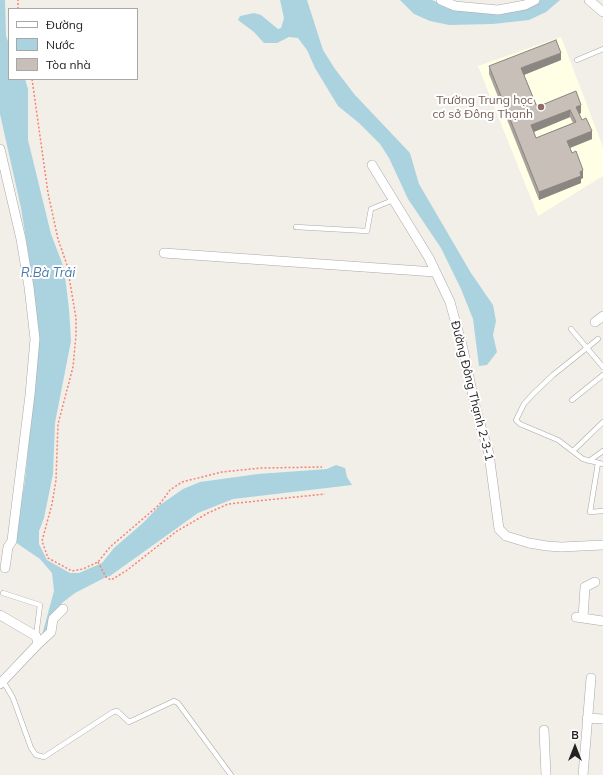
<!DOCTYPE html>
<meta charset="utf-8">
<style>
body{margin:0}
#map{position:relative;width:603px;height:775px;overflow:hidden;background:#f2efe9;font-family:Mulish,sans-serif}
canvas{display:block}
.legend{position:absolute;left:8px;top:8px;width:130px;height:72px;box-sizing:border-box;background:#fff;border:1px solid #a7a7a7;margin:0;padding:5px 7px;list-style:none;font-size:12px;color:#222}
.legend li{display:flex;align-items:center;gap:8px;height:20px}
.legend b{width:20px;border:1px solid #a7a7a7}
.north{position:absolute;left:555px;top:727px;width:40px;height:40px;-webkit-text-stroke:3px #fff;paint-order:stroke;rotate:0deg;font-size:11px;font-weight:700;line-height:16px;text-align:center;color:#222}
.north::after{content:'';display:block;margin:auto;width:14px;height:18px;background:#222;clip-path:polygon(50% 0,100% 100%,50% 72%,0 100%)}
</style>
<div id="map">
<canvas width="603" height="775"></canvas>
<ul class="legend">
<li><b style="height:5px;background:#fff"></b>Đường</li>
<li><b style="height:11px;background:#aad3df"></b>Nước</li>
<li><b style="height:11px;background:#c7bfb8"></b>Tòa nhà</li>
</ul>
<div class="north">B</div>
</div>
<script>
const ctx = document.querySelector('canvas').getContext('2d');
ctx.lineJoin = 'round';
function fill(path, color) { ctx.fillStyle = color; ctx.fill(path, 'evenodd'); }
const toPath = rows => new Path2D(rows.map(r => 'M' + r).join(''));
function strokePath(path, color, width, dash) { ctx.strokeStyle = color; ctx.lineWidth = width; ctx.lineCap = dash ? 'butt' : 'round'; ctx.setLineDash(dash || []); ctx.stroke(path); }
function label(font, color, halo, rows, align = 'center') {
  ctx.font = font + ' Mulish,sans-serif'; ctx.lineWidth = 4; ctx.setLineDash([]); ctx.textBaseline = 'middle'; ctx.strokeStyle = halo; ctx.fillStyle = color; for (const [text, x, y, turn = 0] of rows) {
    ctx.save(); ctx.translate(x, y); ctx.rotate((+turn || 0) * Math.PI / 180); ctx.textAlign = isNaN(turn) ? turn : align; if (halo) ctx.strokeText(text, 0, 0); ctx.fillText(text, 0, 0); ctx.restore();
  }
}
const education = toPath([
 [561,37,603,147,603,176,538,216,478,66]
]);
const water = toPath([
 [0,0,5,0,6,36,9,44,9,79,25,79,28,89,28,140,51,234,64,268,69,309,71,341,55,423,53,474,44,518,39,531,39,544,47,560,70,573,79,573,102,563,114,548,144,522,160,505,183,489,200,482,258,474,327,469,336,465,345,468,347,477,352,485,233,499,198,513,110,576,106,577,75,593,62,603,52,617,50,632,42,635,54,591,52,573,40,559,15,542,25,480,39,343,33,283,21,208,0,114],
 [280,0,307,0,323,50,335,69,355,95,410,153,419,184,471,273,493,305,496,321,493,335,497,352,487,365,479,366,473,319,461,289,441,248,408,199,389,158,380,144,359,123,338,106,315,68,307,50,298,38,289,37,277,43,264,43,254,32,238,20,240,16,254,13,261,15,278,29,281,28,284,18],
 [400,0,432,0,450,8,491,14,510,12,539,0,560,0,546,12,529,20,493,24,449,25,430,21,414,14]
]);
const path = toPath([
 [18,9,18,0],
 [32,79,48,193,58,239,67,265,76,318,76,335,73,367,58,424,56,480,52,504,42,541,48,558,72,571,83,569,98,562,110,547,159,505,170,490,182,482,222,472,261,468,322,467],
 [98,562,106,577,111,580,126,571,177,531,208,513,228,504,325,494]
]);
const lane = toPath([
 [577,60,603,49],
 [296,227,367,231,371,209,393,200],
 [571,329,603,367],
 [598,339,553,375,533,394,524,404,516,420,520,424,558,440,583,459,603,464],
 [572,400,603,375],
 [574,450,603,422],
 [589,461,603,451],
 [598,463,590,512,603,511],
 [3,593,40,605,36,636],
 [3,681,13,698,31,748,36,755,44,757,113,712,117,711,129,722,174,701,178,703,231,775]
]);
const street = toPath([
 [441,0,455,6,498,10,525,5,535,0],
 [589,0,603,12],
 [0,149,21,239,29,287,35,339,30,395,13,532,12,541,8,547,5,568],
 [372,165,429,258,450,302,463,349,476,410,489,454,499,529,506,536,529,543,547,546,561,547,603,545],
 [164,253,435,272],
 [595,322,603,316],
 [0,615,36,636,38,644,0,684],
 [576,617,603,621],
 [583,618,585,587,595,582],
 [38,644,51,632,53,619,63,609],
 [587,718,603,719],
 [544,730,546,775],
 [583,775,591,678]
]);
const wall = toPath([
 [561,60,524,75,537,107,576,91,581,113,579,114,592,139,570,148,583,178,581,179,581,183,539,200,489,74,489,66],
 [570,117,573,123,536,138,534,132]
]);
const shadedWall = toPath([
 [561,53,561,60,521,76,521,68],
 [581,105,581,113,576,115,576,107],
 [570,110,570,117,531,133,531,125],
 [592,131,592,139,567,149,567,141],
 [583,170,583,178,581,179,581,183,539,200,539,192]
]);
const building = toPath([
 [556,40,561,53,521,68,537,107,576,91,581,105,576,107,582,120,586,118,592,131,567,141,572,153,576,151,583,170,580,172,581,176,539,192,489,66,556,40],
 [570,110,576,122,536,138,531,125,570,110]
]);
const markers = [
 [541,107,4,"#8d6e63"]
];
const educationNames = [
 ["Trường Trung học",533,100],
 ["cơ sở Đông Thạnh",533,114]
];
const streetNames = [
 ["Đường Đông Thạnh 2-3-1",472,391,76]
];
const waterNames = [
 ["R.Bà Trải",48,273]
];
fill(education, '#ffffe5');
fill(water, '#aad3df');
strokePath(lane, '#a9a9a9', 5.5);
strokePath(street, '#a9a9a9', 10);
strokePath(path, '#fa8072', 1.5, [2, 2]);
strokePath(lane, '#fff', 4.5);
strokePath(street, '#fff', 9);
fill(wall, '#aba49e');
fill(shadedWall, '#8b8681');
fill(building, '#c7bfb8');
strokePath(building, '#8b8681', 1);
for (const [x, y, r, color] of markers) { const dot = new Path2D(); dot.arc(x, y, r, 0, 2 * Math.PI); ctx.fillStyle = color; ctx.fill(dot); strokePath(dot, '#fff', 1.5); }
label('12px', '#785e54', '#fff', educationNames, 'right');
label('12px', '#222', '#fff', streetNames);
label('italic 13px', '#4a7aab', '#fff', waterNames);
</script>
